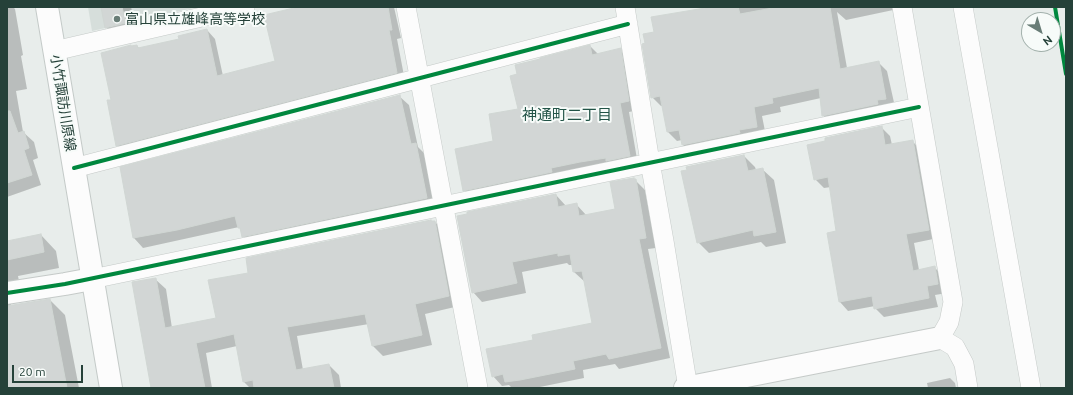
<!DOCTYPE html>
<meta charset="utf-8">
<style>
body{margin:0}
#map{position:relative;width:1073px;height:395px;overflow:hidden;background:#e8edeb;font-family:Ubuntu,sans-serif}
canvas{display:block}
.frame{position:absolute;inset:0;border:8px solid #254139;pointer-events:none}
.north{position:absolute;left:1021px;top:12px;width:40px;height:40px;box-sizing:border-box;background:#f7fbf9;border:1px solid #a3b1ac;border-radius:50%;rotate:142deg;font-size:11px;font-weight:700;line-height:16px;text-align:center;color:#254139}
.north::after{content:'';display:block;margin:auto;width:14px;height:18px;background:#697d77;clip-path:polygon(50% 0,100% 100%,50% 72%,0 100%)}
.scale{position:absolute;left:12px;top:365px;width:71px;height:18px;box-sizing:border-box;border:2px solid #254139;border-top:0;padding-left:5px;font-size:12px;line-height:14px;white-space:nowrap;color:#254139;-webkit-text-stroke:3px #f7fbf9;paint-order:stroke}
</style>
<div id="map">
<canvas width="1073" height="395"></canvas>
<div class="frame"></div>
<div class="north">N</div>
<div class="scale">20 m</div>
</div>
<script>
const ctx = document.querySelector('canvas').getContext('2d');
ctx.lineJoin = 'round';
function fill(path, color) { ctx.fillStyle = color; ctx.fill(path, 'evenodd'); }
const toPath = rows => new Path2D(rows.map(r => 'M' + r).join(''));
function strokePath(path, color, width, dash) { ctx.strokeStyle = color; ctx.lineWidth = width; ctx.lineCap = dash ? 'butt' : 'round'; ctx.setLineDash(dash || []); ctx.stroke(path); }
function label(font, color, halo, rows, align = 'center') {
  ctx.font = font + ' Ubuntu,"Noto Sans JP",sans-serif'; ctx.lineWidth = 4; ctx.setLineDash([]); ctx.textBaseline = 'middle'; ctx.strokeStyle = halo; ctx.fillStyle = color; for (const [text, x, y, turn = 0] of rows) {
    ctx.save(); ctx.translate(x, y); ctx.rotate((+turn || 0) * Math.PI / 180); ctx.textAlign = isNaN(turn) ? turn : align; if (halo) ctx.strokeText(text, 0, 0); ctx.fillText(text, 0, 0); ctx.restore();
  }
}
const built = toPath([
 [88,7,198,7,92,31]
]);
const shadow = toPath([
 [7,7,13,7,15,9,23,55,21,56,27,89,16,91,23,132,34,142,38,158,33,160,41,185,7,197],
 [102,7,131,7,138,36,119,40,106,27],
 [327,7,394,7,401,38,397,39,405,81,126,154,117,145,112,101,132,47,137,46,140,49,180,40,207,30,215,39,223,76,276,62],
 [707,7,898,7,898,9,846,20,837,12,847,68,878,62,887,71,895,107,832,125,823,115,821,98,780,107,781,112,762,116,766,136,692,154,683,145,682,140,677,141,668,132,663,106,661,106,652,97,646,44,655,33,708,9],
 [590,46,598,54,620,50,629,59,638,110,629,112,638,165,473,199,464,190,494,142,519,110],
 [399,96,409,105,418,147,425,154,436,208,252,246,243,236,242,230,239,227,143,248,134,238,121,168],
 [881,127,890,136,892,145,912,141,921,150,938,238,914,243,919,270,934,267,943,276,947,293,935,295,938,307,884,317,875,308,875,306,848,311,840,302,828,233,837,232,831,187,824,188,815,179],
 [744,156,755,167,756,170,762,169,774,180,786,243,766,247,761,242,709,253,698,242],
 [634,179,645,190,656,248,648,249,670,358,619,369,615,364,583,370,584,378,535,388,512,388,509,385,502,386,493,376,534,341,593,324,585,282,574,272,573,265,569,265,567,263,522,272,526,293,482,302,473,292,556,195,566,206,576,204,587,216,616,210],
 [431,221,432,222,435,222,445,232,459,306,425,314,432,345,383,356,373,346,369,324,297,336,303,370,329,365,339,375,341,388,250,388,244,382,237,346,206,353,212,388,152,388,155,279,166,289,172,328,217,319,249,274],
 [41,235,56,251,59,268,18,276,22,296,14,299,10,306,50,300,65,315,79,388,7,388,7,242],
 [950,378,955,383,956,388,928,388,927,383]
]);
const building = toPath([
 [101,7,122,7,126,23,105,28,101,7],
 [298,7,388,7,392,30,389,30,397,73,116,146,107,100,111,100,101,53,131,45,131,46,137,45,138,48,179,39,178,36,207,29,217,76,275,61,264,15,298,7],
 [711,7,738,7,740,14,778,7,830,7,840,69,879,61,886,99,877,100,878,104,822,116,819,88,772,98,773,103,754,107,757,127,739,130,740,133,682,145,679,130,667,132,660,96,651,98,642,44,645,43,643,34,654,32,651,17,711,7],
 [590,45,592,55,621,48,629,101,620,103,630,156,606,161,606,158,580,162,551,168,552,172,463,191,455,149,493,141,489,114,518,109,510,76,517,74,515,65,540,59,540,58,590,45],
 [400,95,411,144,416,143,427,198,242,237,240,228,238,228,235,216,177,230,133,238,120,167,400,95],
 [7,111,10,111,18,133,24,131,29,148,24,150,32,175,7,183,7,111],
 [882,126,885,145,913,140,929,230,906,234,913,271,935,266,938,284,927,286,929,298,874,309,872,296,839,302,827,233,836,231,828,177,814,180,807,145,825,141,825,138,882,126],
 [744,155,748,171,763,168,776,232,754,236,753,230,697,243,681,171,687,170,686,167,744,155],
 [634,178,634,179,636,179,646,238,639,239,661,348,609,359,606,354,573,361,575,369,520,380,505,382,503,374,492,377,486,349,533,340,532,335,592,323,582,271,573,272,570,254,558,256,558,253,512,262,517,283,472,293,457,216,467,214,467,212,556,194,558,207,577,203,579,216,615,209,610,182,634,178],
 [431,220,431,221,435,221,449,296,415,304,422,335,372,346,365,314,287,327,296,370,329,364,334,388,254,388,253,380,243,382,234,334,196,343,205,388,151,388,132,282,156,278,165,328,216,318,208,280,248,273,246,258,431,220],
 [41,234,44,252,7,260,7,241,41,234],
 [50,299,67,388,7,388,7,306,50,299]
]);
const minor = toPath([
 [406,7,478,388],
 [625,7,650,162,664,241,688,388],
 [902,7,953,302,949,322,940,338,955,347,964,364,968,388],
 [963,7,1031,388],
 [54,51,245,7],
 [74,168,628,24],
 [92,279,919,107]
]);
const tertiary = toPath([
 [7,293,65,284,92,279],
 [685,388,940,338]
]);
const secondary = toPath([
 [47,7,111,388]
]);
const cycleway = toPath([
 [1055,7,1066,74],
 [74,168,628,24],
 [7,293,65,284,919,107]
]);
const markers = [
 [117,19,4,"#697d77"]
];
const poiNames = [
 ["富山県立雄峰高等学校",125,19]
];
const streetNames = [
 ["小竹諏訪川原線",63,103,81]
];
const neighbourhoodNames = [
 ["神通町二丁目",567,115]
];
fill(built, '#d6dedb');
fill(shadow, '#0003');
fill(building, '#d2d6d5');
strokePath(building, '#d0d6d3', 1);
strokePath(minor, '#c5cac8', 20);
strokePath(tertiary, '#c5cac8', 24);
strokePath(secondary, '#c4cac8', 24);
strokePath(minor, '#fcfcfc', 19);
strokePath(tertiary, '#fcfcfc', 22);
strokePath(secondary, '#fcfcfc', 22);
strokePath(cycleway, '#00873e', 4);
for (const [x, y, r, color] of markers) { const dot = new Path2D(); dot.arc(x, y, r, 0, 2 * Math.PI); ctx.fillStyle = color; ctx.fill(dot); strokePath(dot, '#f7fbf9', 1.5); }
label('14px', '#254139', '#f7fbf9', poiNames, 'left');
label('14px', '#254139', '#f7fbf9', streetNames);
label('15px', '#215346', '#f7fbf9', neighbourhoodNames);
</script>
